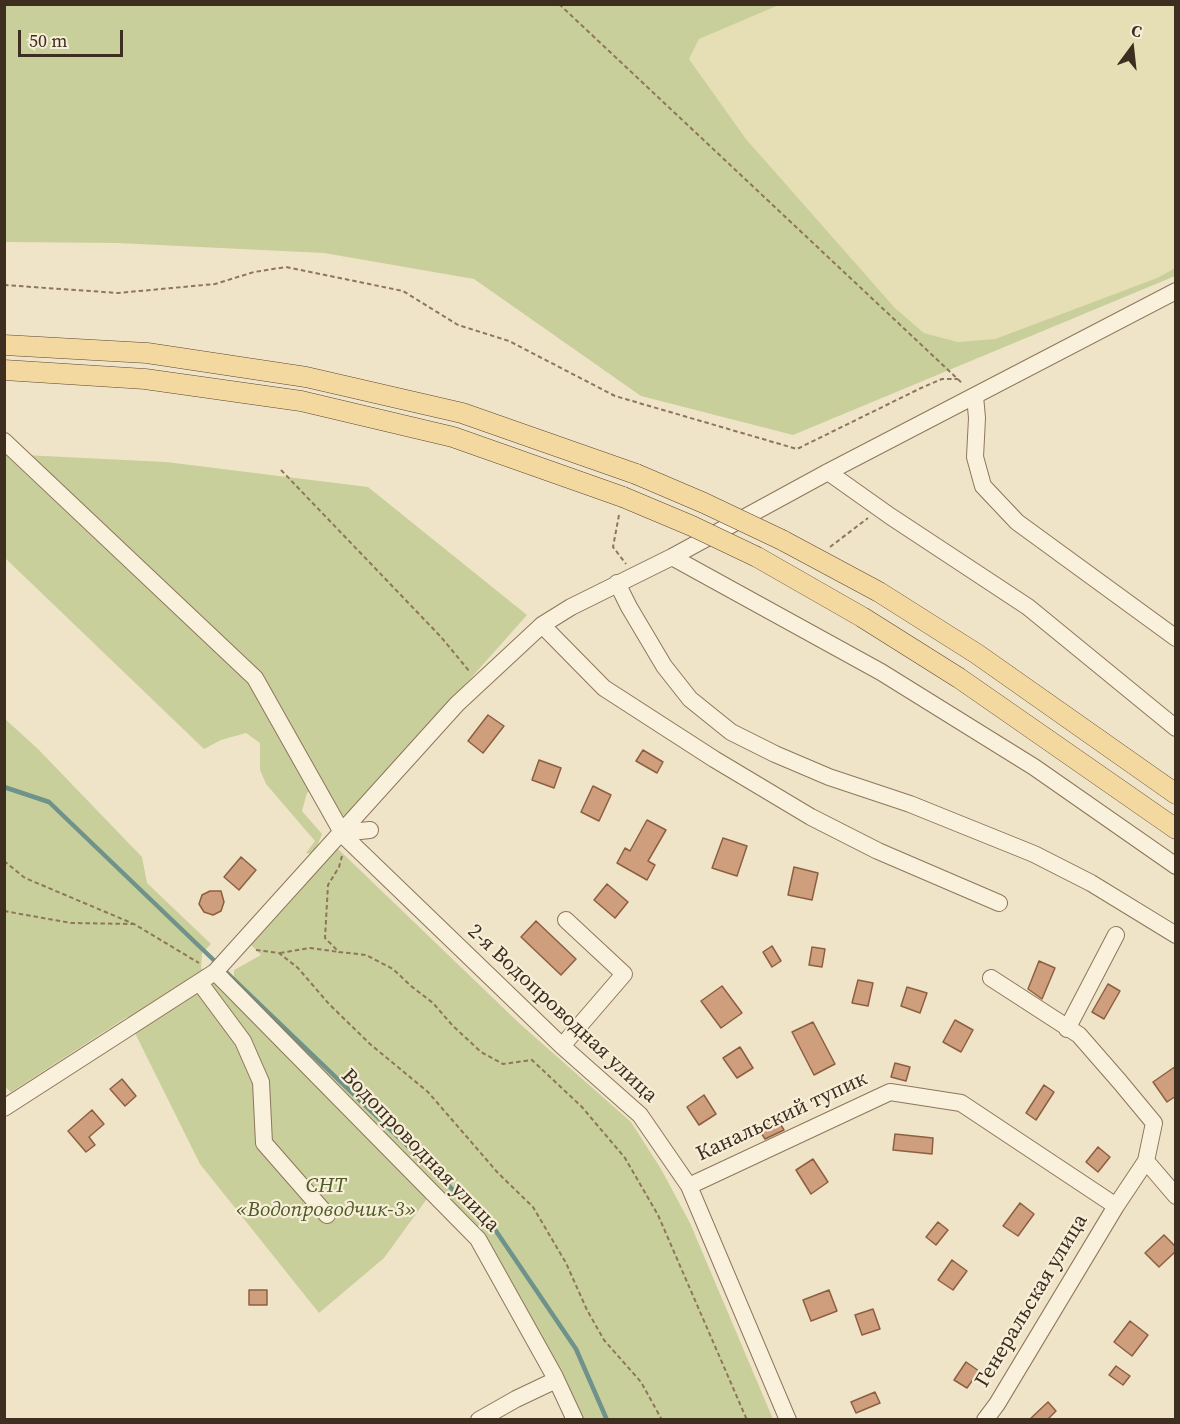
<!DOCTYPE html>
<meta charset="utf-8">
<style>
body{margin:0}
#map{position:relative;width:1180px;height:1424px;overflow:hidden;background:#f0e4c8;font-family:"Source Serif 4",serif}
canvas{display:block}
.frame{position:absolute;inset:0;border:6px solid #3d2e20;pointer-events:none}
.north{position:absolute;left:1102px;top:18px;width:60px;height:60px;-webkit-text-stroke:4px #f7eed8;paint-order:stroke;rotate:15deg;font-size:16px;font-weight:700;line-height:24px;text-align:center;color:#3d2e20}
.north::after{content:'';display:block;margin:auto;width:21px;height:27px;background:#3d2e20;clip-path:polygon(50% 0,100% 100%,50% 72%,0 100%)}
.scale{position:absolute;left:18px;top:30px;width:105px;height:27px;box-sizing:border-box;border:3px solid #3d2e20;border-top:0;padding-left:8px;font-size:18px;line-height:21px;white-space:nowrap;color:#3d2e20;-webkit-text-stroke:4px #f7eed8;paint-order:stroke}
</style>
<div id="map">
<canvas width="1180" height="1424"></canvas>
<div class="frame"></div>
<div class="north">С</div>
<div class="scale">50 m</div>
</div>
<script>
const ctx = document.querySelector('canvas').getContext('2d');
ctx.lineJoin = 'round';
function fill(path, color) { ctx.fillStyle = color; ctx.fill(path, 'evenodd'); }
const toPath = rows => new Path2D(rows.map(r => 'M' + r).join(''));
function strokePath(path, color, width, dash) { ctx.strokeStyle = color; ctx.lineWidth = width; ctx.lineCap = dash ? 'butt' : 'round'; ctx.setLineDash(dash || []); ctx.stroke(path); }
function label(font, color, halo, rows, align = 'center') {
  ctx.font = font + ' "Source Serif 4",serif'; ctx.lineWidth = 4.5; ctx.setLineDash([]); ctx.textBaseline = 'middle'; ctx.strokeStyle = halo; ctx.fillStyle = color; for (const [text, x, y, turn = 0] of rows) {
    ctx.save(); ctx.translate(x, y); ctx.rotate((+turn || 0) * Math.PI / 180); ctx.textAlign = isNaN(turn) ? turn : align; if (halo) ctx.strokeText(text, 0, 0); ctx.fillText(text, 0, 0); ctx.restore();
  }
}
const farmland = toPath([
 [779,5,1175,5,1175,268,1157,278,995,339,958,342,924,333,895,308,746,139,689,59,698,39]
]);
const green = toPath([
 [779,5,699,39,689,59,746,139,895,308,924,333,958,342,995,339,1157,278,1175,268,1175,276,793,435,641,396,474,279,324,253,117,243,5,242,5,5],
 [4,454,166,462,368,487,527,615,351,813,339,817,318,784,307,793,302,811,322,834,314,854,306,853,315,841,266,784,260,770,260,743,246,733,221,740,204,749,5,558],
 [4,718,38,749,142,857,147,883,211,944,202,953,201,968,316,1080,429,1196,384,1258,319,1313,200,1164,127,1017,11,1092,5,1087],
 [336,847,519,1023,631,1122,661,1169,690,1223,773,1419,581,1419,484,1237,234,985,234,970,261,955,251,945,302,889,312,871]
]);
const stream = toPath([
 [4,787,49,802,496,1231,576,1349,607,1420]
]);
const building = toPath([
 [488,715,504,726,483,753,468,741,488,715],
 [643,750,663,762,657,773,636,761,643,750],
 [539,760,561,768,554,788,532,780,539,760],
 [593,786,611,795,599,821,581,812,593,786],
 [647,820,666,830,648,861,655,865,647,880,617,863,625,848,630,851,647,820],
 [723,838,747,846,737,876,712,868,723,838],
 [241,857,256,870,239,890,224,877,241,857],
 [794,867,818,873,812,900,788,895,794,867],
 [607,884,628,902,615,918,594,900,607,884],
 [210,891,221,891,224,902,221,911,213,915,204,912,199,904,202,895,210,891],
 [536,921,576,959,561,975,521,937,536,921],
 [772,946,781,961,772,967,763,952,772,946],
 [812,947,825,949,822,967,809,965,812,947],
 [1039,961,1055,968,1042,999,1028,989,1039,961],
 [858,980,873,983,868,1006,852,1003,858,980],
 [1108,984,1120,991,1104,1019,1092,1012,1108,984],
 [722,986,742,1013,721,1028,701,1001,722,986],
 [907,987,927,993,920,1013,901,1006,907,987],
 [955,1020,973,1030,961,1052,943,1042,955,1020],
 [813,1022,835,1064,814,1075,792,1032,813,1022],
 [740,1047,753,1068,737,1078,723,1058,740,1047],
 [895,1063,910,1067,906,1081,891,1077,895,1063],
 [1176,1066,1176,1096,1167,1102,1153,1082,1176,1066],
 [122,1079,136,1096,125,1106,110,1089,122,1079],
 [1044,1085,1054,1092,1036,1120,1026,1113,1044,1085],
 [704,1095,716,1114,699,1125,687,1107,704,1095],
 [92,1110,104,1124,89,1137,95,1145,86,1152,68,1131,92,1110],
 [776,1117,784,1130,765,1139,758,1128,776,1117],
 [895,1134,933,1138,932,1154,893,1150,895,1134],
 [1098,1147,1110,1157,1098,1172,1086,1162,1098,1147],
 [813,1159,828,1182,811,1194,796,1170,813,1159],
 [1020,1203,1034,1214,1018,1236,1003,1226,1020,1203],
 [938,1222,948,1230,936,1245,926,1237,938,1222],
 [1164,1235,1176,1247,1176,1251,1159,1267,1145,1253,1164,1235],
 [952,1260,967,1271,953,1290,938,1280,952,1260],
 [249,1290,267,1290,267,1305,249,1305,249,1290],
 [829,1290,837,1311,811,1321,803,1300,829,1290],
 [873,1309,880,1329,862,1335,855,1315,873,1309],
 [1130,1321,1148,1335,1132,1356,1114,1342,1130,1321],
 [966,1362,979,1371,967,1388,954,1380,966,1362],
 [1116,1366,1130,1376,1123,1385,1109,1375,1116,1366],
 [875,1392,880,1403,856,1413,851,1402,875,1392],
 [1048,1402,1056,1411,1048,1419,1030,1419,1048,1402]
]);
const path = toPath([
 [559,4,963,384],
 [4,285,118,293,215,284,254,272,286,267,403,291,458,325,509,341,615,396,797,449,921,388,942,379,958,379],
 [281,470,441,637,470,672],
 [619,515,613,547,626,564],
 [830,547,868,518],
 [342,856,339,867,328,885,325,938,339,952,366,955,393,969,411,986,433,1003,453,1026,481,1052,503,1064,532,1060,582,1107,625,1158,658,1215,747,1420],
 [4,861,25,878,134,924,199,963],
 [4,911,71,923,133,924],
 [256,950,279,953,298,968,329,1004,370,1044,428,1092,498,1173,533,1207,566,1263,587,1310,604,1340,641,1382,662,1420],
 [280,953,310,948,339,952]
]);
const minor = toPath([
 [975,396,977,418,975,457,983,486,1017,522,1176,638],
 [4,441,255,678,344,836,562,1046,640,1115,689,1186,788,1420],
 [828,472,890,516,1028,607,1176,728],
 [672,557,881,672,1034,767,1176,866],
 [617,583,629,607,664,666,690,699,731,732,775,754,829,777,910,804,1034,854,1091,883,1176,935],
 [542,625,604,688,714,759,811,817,878,851,999,903],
 [341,833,370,830],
 [215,972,478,1239,555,1377,575,1420],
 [991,978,1079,1035,1120,1082,1154,1123,1146,1161,1176,1196],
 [200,983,243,1041,261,1082,264,1143,327,1215],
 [1067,1029,1116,935],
 [562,1046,624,974,566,920],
 [4,1108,215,972,457,704,542,625,571,607,672,557,828,472,1176,291],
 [689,1186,890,1092,961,1103,1116,1206],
 [479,1420,516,1399,556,1380],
 [985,1420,997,1404,1116,1206,1146,1161]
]);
const major = toPath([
 [4,345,147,353,306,377,462,413,636,474],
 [4,370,145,379,301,401,453,437,623,497],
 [782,540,879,592,977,654,1176,794],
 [757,557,862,617,959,678,1176,829]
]);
const majorBridge = toPath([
 [636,474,704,503,782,540],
 [623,497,692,526,757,557]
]);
const streetNames = [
 ["2-я Водопроводная улица",562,1014,43],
 ["Канальский тупик",782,1117,-25],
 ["Водопроводная улица",420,1151,46],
 ["Генеральская улица",1032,1301,-59]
];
const parkNames = [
 ["СНТ",326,1187],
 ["«Водопроводчик-3»",326,1211]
];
fill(farmland, '#e6deb5');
fill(green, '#c9cf9b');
strokePath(stream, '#6f938a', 4.5);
fill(building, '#cf9f7d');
strokePath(building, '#8d5f41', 1.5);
strokePath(minor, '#8d765c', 18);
strokePath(major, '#5b4430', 21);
strokePath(path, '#8d765c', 2, [4.5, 3]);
strokePath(minor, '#faf1dc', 16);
strokePath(major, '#f3d9a0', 20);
strokePath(majorBridge, '#5b4430', 21, []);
strokePath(majorBridge, '#f3d9a0', 20);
label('21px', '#3d2e20', '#f7eed8', streetNames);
label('italic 21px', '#4d5a26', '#f7eed8', parkNames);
</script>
